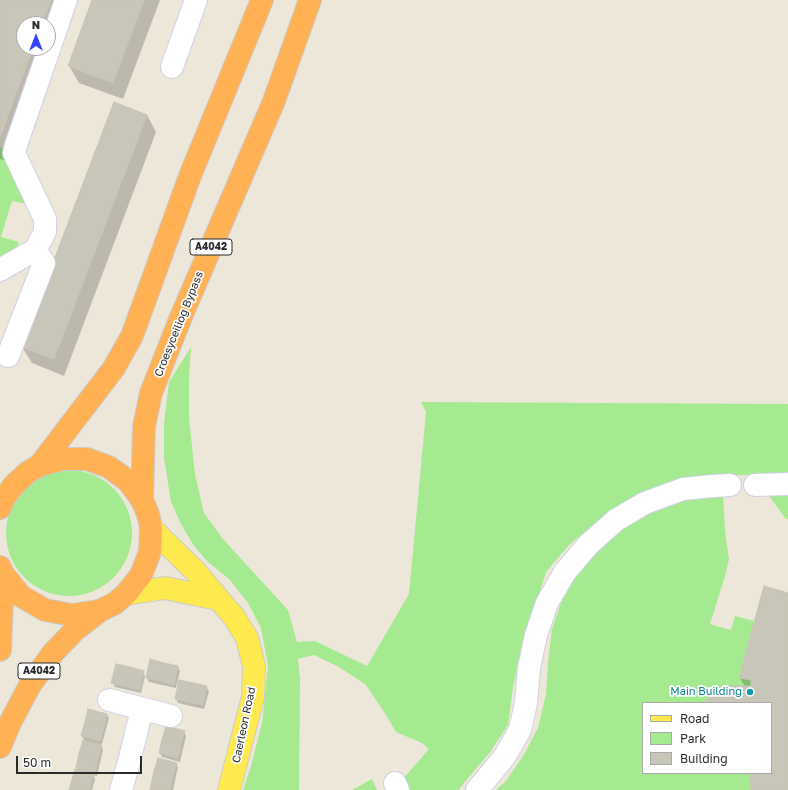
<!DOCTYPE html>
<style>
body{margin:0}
#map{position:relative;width:788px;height:790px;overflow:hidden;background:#ede7da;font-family:"Golos Text",sans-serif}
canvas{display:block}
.legend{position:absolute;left:642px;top:702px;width:130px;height:72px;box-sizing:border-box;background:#fff;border:1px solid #aaa;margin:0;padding:5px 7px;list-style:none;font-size:12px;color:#2a2a2a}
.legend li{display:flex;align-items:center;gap:8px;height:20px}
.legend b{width:20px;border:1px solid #aaa}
.north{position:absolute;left:16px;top:16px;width:40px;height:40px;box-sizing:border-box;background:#fff;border:1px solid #aaa;border-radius:50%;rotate:0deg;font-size:11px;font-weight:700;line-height:16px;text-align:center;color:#2a2a2a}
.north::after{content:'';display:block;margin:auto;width:14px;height:18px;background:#3544ff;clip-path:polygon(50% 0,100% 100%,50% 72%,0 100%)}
.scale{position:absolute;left:16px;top:756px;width:126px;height:18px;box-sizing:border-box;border:2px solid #2a2a2a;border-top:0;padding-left:5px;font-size:12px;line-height:14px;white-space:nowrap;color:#2a2a2a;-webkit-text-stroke:3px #fff;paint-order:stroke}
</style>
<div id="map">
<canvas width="788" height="790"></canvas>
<ul class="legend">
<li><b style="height:5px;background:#fee94e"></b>Road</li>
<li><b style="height:11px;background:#a5ea90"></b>Park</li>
<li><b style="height:11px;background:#c8c5b9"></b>Building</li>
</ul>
<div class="north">N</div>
<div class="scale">50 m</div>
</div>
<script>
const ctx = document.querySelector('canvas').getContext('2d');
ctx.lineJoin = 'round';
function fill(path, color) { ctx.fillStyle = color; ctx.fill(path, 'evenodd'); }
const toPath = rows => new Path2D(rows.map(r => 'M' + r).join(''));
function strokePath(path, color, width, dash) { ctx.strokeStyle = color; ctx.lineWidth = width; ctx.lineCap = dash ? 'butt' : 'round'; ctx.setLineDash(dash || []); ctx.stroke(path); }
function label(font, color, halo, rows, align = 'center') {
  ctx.font = font + ' "Golos Text",sans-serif'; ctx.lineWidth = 3.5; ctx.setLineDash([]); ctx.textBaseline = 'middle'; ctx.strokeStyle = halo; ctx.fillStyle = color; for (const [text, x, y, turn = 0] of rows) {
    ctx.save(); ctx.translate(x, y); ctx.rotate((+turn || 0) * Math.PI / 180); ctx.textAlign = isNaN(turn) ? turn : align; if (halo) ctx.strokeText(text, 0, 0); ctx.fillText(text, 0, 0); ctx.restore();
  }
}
const green = toPath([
 [0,147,6,151,12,176,28,204,12,201,1,237,19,242,16,251,0,260],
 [191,347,189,379,189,418,195,474,204,513,223,539,288,610,297,642,315,641,367,666,409,594,426,412,421,402,788,404,788,475,740,475,685,479,651,490,601,518,569,545,546,572,535,607,523,640,513,688,508,725,491,751,458,790,409,790,403,779,429,749,422,743,396,732,384,712,366,685,339,667,314,655,298,659,300,679,299,790,243,790,251,766,262,723,268,666,261,628,248,603,229,579,208,562,194,546,182,526,171,502,164,458,164,424,169,382],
 '6 533a63 63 0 1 1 126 0a63 63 0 1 1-126 0Z',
 [788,490,788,519,786,519,766,492],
 [723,493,725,531,729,559,725,576,710,624,731,630,735,616,754,621,739,678,751,680,751,686,736,686,711,687,711,696,708,697,706,703,643,703,643,773,750,773,751,790,496,790,506,781,523,756,538,728,546,694,548,663,552,629,561,603,572,582,588,558,610,536,657,506,695,496],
 [372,779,377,790,352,790]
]);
const shadow = toPath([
 [0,0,66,0,7,161,0,159],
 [24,24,48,24,48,48,24,48],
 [93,0,160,0,123,99,79,83,69,66],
 [147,115,156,132,64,376,32,363,22,347],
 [788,594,788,790,752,790,751,773,771,773,771,703,707,703,745,687,740,678],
 [151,661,178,667,180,671,176,688,149,682,147,678],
 [143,672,145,676,141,693,115,687,113,683],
 [206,687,209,691,204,709,178,703,176,699],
 [107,715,109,718,102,744,100,744,103,750,97,776,93,775,95,779,92,790,70,790,79,772,77,768,86,742,82,736],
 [167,727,184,732,186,736,180,762,162,757,160,753],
 [159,759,176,764,178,767,173,790,151,790]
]);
const building = toPath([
 [0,0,51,0,42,24,24,24,24,48,33,48,0,137,0,0],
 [92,0,144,0,113,83,68,66,92,0],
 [114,102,147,115,54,359,21,347,114,102],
 [764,586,788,593,788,790,751,790,750,773,771,773,771,703,706,703,708,697,711,696,711,687,736,686,751,686,751,680,739,678,764,586],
 [150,659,164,663,160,681,146,678,150,659],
 [164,663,178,666,174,685,160,681,164,663],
 [116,664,130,667,126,686,111,683,116,664],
 [130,667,144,671,140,690,126,686,130,667],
 [179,680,193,683,189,702,175,699,179,680],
 [193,683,207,686,203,705,189,702,193,683],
 [88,709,107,714,104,727,85,722,88,709],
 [85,722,104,727,100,741,81,736,85,722],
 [166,726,185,731,181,744,162,740,166,726],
 [83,740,102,745,98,759,79,754,83,740],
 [162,740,181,744,178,758,159,753,162,740],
 [79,754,98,759,95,773,76,768,79,754],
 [158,758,177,763,173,776,154,771,158,758],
 [75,769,93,774,90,788,71,783,75,769],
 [154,771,173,776,170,790,151,785,154,771],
 [71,783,90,788,89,790,69,790,71,783],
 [151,785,168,790,150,790,151,785]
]);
const minor = toPath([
 [172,67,196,0],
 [0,270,35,250,45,232,45,219,14,153,16,145,66,0],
 [8,356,44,263,35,250],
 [755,485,788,484],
 [109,700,171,716],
 [395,783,398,790],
 [121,790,129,762,142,709],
 [477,790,505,756,520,730,526,703,529,668,536,635,547,603,565,572,588,545,616,520,645,503,683,489,713,486,730,485]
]);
const major = toPath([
 [151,528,195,571,234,617,247,638,254,666,253,697,229,790],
 [126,594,165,588,218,599]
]);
const highway = toPath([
 [40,465,114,368,132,336,190,176,262,0],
 [142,500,144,427,151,393,181,317,274,101,310,0],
 [0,508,4,498,15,484,27,473,40,465,63,459,87,459,109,467,128,481,142,500,148,514,151,528,150,552,141,575,126,594,114,604,99,611,72,615,45,610,21,596,3,574,0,567],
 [0,650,3,574],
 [0,747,9,725,30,685,53,653,75,630,97,613]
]);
const markers = [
 [750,692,4,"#0f9aa8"]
];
const shields = [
 [211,247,42],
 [39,671,42]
];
const shieldNames = [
 ["A4042",211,247],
 ["A4042",39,671]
];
const streetNames = [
 ["Croesyceiliog Bypass",179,324,-68],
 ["Caerleon Road",244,725,-78]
];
const cultureNames = [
 ["Main Building",742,692]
];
fill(green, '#a5ea90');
fill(shadow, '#0003');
fill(building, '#c8c5b9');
strokePath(building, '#c9c4b3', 1);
strokePath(minor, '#cfd1e4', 24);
strokePath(major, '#ccc', 24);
strokePath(highway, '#ccc', 24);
strokePath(minor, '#fff', 22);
strokePath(major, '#fee94e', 22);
strokePath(highway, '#ffb153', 22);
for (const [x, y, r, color] of markers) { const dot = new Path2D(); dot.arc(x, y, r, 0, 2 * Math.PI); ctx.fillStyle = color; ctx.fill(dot); strokePath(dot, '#fff', 1.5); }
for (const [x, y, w] of shields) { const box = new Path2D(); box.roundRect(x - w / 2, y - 8, w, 16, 3); ctx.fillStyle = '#fff'; ctx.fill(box); strokePath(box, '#2a2a2a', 1); }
label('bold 10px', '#2a2a2a', null, shieldNames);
label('11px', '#2a2a2a', '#fff', streetNames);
label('11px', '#0d838f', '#fff', cultureNames, 'right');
</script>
